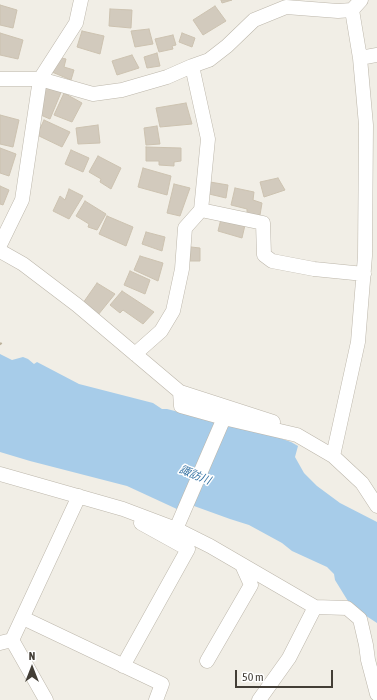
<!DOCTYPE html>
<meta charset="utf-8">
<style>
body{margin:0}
#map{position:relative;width:377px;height:700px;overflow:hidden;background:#f1eee6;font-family:"Asap Condensed",sans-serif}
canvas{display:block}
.north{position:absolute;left:12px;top:648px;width:40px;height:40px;-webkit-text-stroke:3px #fff;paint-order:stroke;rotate:0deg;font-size:11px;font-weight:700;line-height:16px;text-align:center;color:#433e36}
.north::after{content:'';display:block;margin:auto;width:14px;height:18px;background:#433e36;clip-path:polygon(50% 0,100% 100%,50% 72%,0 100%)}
.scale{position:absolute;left:235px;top:670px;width:98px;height:18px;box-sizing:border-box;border:2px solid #433e36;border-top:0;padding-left:5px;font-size:12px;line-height:14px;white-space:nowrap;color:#433e36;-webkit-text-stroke:3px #fff;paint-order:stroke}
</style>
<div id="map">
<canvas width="377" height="700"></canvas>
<div class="north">N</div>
<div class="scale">50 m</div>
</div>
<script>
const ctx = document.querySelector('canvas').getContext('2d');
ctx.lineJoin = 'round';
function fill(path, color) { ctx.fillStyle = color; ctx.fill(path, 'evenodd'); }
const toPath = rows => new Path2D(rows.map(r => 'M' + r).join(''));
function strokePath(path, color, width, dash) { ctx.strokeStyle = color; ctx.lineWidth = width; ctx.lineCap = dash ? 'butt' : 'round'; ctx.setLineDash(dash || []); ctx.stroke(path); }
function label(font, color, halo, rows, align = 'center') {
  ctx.font = font + ' "Asap Condensed","Noto Sans JP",sans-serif'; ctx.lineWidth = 3; ctx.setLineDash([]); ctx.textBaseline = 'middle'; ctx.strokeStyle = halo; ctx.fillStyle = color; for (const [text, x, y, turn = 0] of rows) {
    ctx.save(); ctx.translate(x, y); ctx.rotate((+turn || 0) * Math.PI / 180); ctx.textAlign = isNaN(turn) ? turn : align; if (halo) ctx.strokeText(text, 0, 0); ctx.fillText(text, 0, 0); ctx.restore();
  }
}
const water = toPath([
 [0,354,12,360,23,357,28,359,34,364,37,362,79,384,153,403,162,409,167,409,277,437,291,442,298,446,295,457,304,473,317,486,340,503,377,522,377,623,351,606,335,580,334,574,327,567,292,551,282,543,249,525,230,519,194,506,179,510,127,486,30,461,0,452]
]);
const building = toPath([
 [221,0,232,0,222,3,221,0],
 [0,5,17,10,13,28,0,25,0,5],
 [215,6,226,21,203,35,193,20,215,6],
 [110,9,132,10,131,28,109,26,110,9],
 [149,29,153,44,135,47,131,31,149,29],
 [82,31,104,36,100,54,77,47,82,31],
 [0,33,23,40,18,59,0,55,0,33],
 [182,33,195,38,192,47,179,42,182,33],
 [173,35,176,45,172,46,173,49,159,52,155,39,173,35],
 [157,53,160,66,147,68,144,57,157,53],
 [132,55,139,68,117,75,112,61,132,55],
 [57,57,66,59,64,67,74,70,71,80,52,72,57,57],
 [47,84,62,90,50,119,36,113,47,84],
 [64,93,82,103,72,122,54,115,64,93],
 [186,103,192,124,160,127,156,108,186,103],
 [0,115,19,120,13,147,0,144,0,115],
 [44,120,70,132,62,147,37,135,44,120],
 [98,125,100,143,78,144,76,128,98,125],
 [157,126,160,144,146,145,144,128,157,126],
 [146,147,181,148,181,161,174,162,174,166,159,165,159,161,146,161,146,147],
 [0,148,16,154,9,176,0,173,0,148],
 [71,150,89,158,83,172,65,164,71,150],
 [98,156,121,168,111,189,100,182,101,179,89,172,98,156],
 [143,168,171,176,167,195,138,187,143,168],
 [278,178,285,190,264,197,260,182,278,178],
 [210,182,228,185,226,198,209,194,210,182],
 [174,184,190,188,180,216,167,213,174,184],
 [0,186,9,190,3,205,0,204,0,186],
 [235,188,254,192,253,200,262,203,260,215,247,214,247,209,231,205,235,188],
 [69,189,83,196,69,219,53,211,60,196,65,200,69,189],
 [85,201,106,214,97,230,88,227,89,224,76,216,85,201],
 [107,216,133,227,126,246,99,234,107,216],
 [221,219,245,225,242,238,218,231,221,219],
 [146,232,165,237,162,251,142,244,146,232],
 [191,247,200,248,200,261,190,261,191,247],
 [140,256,163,263,158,281,134,270,140,256],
 [130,271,150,280,145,294,124,285,130,271],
 [97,283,115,294,98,315,83,303,97,283],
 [122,291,154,312,143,324,123,310,120,313,110,305,122,291]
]);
const path = toPath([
 [0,343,2,345]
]);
const street = toPath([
 [360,58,377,55],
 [0,79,40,79,93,94,122,90,167,77,192,66,209,60,227,46,254,20,286,7,338,11,352,10,361,0],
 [201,210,263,223,264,255,272,261,314,269,364,274],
 [0,245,22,200,40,79,76,23,81,0],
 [0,251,23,264,77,305,180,392,181,406,224,418,297,435,333,456,362,483,377,506],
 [135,354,161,331,173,311,182,269,185,228,201,210,208,139,192,66],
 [180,392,273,422],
 [333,456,358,342,365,256,366,125,360,58,352,10],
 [0,474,123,509,176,529,210,546,315,607,347,608,360,619,366,645,368,660,377,694],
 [176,529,224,418],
 [23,618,162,684,156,700],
 [12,640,79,496],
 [12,640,46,700],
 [0,643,12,640],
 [207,661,251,585,242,565],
 [123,666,188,549,141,523],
 [259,700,289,658,315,607]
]);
const waterNames = [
 ["諏訪川",195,475,22]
];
fill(water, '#a7cce9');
fill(building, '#d2cabd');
strokePath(building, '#ccc2b0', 1);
strokePath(street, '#bcb6aa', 15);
strokePath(path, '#bcb29c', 2.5, [2, 2]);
strokePath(street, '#fff', 14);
label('italic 11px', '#3975a5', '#fff', waterNames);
</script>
